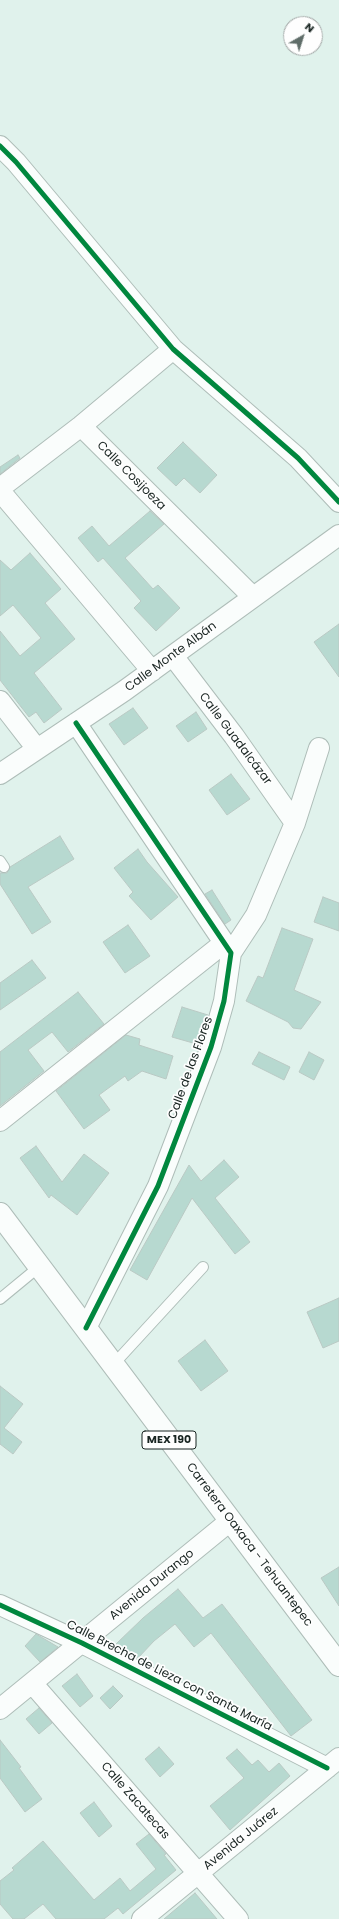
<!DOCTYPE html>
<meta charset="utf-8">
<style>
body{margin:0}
#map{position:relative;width:339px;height:1919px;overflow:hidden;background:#e0f2ec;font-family:Poppins,sans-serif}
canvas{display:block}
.north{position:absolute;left:283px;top:16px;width:40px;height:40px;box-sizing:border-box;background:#fefefe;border:1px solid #a2a7a6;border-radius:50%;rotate:39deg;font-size:11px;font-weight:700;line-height:16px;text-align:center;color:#192522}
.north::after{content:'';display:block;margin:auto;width:14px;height:18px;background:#5f6d69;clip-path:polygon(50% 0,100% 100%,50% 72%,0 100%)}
</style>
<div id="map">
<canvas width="339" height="1919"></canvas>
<div class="north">N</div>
</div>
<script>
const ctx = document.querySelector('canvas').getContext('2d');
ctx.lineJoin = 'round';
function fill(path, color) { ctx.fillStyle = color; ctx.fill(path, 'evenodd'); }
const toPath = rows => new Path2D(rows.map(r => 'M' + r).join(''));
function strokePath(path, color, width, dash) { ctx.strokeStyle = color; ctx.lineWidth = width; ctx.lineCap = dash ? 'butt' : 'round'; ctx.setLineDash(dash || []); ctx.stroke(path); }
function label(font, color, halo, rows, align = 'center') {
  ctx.font = font + ' Poppins,sans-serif'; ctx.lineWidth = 3.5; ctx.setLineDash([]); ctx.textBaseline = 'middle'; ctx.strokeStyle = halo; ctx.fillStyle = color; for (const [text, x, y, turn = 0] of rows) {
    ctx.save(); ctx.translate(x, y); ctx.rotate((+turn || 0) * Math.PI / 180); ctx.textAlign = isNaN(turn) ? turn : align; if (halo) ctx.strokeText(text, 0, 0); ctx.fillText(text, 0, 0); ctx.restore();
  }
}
const building = toPath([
 [183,442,217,475,200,493,184,478,176,486,157,468,183,442],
 [18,455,20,458,0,474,0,467,18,455],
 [150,511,164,524,125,558,153,589,158,585,180,608,156,631,134,608,141,601,103,558,98,562,78,538,92,526,109,546,150,511],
 [30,553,61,589,45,603,75,639,34,673,62,709,44,723,36,712,29,717,0,680,0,631,20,656,41,638,13,605,0,616,0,560,11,570,30,553],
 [339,624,339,677,314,642,339,624],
 [133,708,148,728,124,745,109,724,133,708],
 [196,712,207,729,188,742,176,726,196,712],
 [231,774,250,799,227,815,209,790,231,774],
 [60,836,74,859,28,887,51,922,32,934,0,884,0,873,7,873,10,867,60,836],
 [138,849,147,862,178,897,151,920,129,896,133,892,114,868,138,849],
 [212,890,231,920,225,924,205,894,212,890],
 [323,897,339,903,339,931,314,922,323,897],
 [128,925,150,956,125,973,103,942,128,925],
 [282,928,313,939,294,990,321,1002,301,1029,293,1028,288,1022,246,1001,258,976,263,978,282,928],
 [32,960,46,978,0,1010,0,983,32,960],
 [78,992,104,1024,68,1052,52,1032,28,1050,44,1071,0,1106,0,1052,78,992],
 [182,1007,208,1015,200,1045,172,1037,182,1007],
 [126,1035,140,1039,139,1045,173,1056,166,1079,142,1071,128,1081,125,1076,99,1095,110,1110,84,1129,56,1091,126,1035],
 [259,1052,290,1067,284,1080,252,1064,259,1052],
 [309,1052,324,1060,314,1080,299,1072,309,1052],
 [36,1146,62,1182,84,1154,109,1173,77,1215,51,1195,49,1198,20,1158,36,1146],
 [224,1160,239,1177,215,1198,250,1242,235,1254,192,1198,147,1280,130,1270,189,1165,201,1181,224,1160],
 [339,1298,339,1341,323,1348,307,1312,339,1298],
 [205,1340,228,1371,201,1391,178,1361,205,1340],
 [0,1386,23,1404,4,1428,22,1442,13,1454,0,1444,0,1386],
 [339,1567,339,1606,321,1578,339,1567],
 [178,1589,203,1618,222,1604,312,1720,291,1736,211,1633,194,1647,175,1624,154,1641,138,1658,115,1645,143,1618,178,1589],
 [36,1634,58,1647,40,1662,25,1646,36,1634],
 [77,1674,93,1696,80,1707,62,1686,77,1674],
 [113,1686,123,1696,110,1709,100,1698,113,1686],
 [39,1708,52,1723,39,1734,26,1719,39,1708],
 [0,1740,21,1767,19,1768,42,1799,25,1812,0,1778,0,1740],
 [159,1747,174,1764,160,1777,145,1759,159,1747],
 [237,1749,252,1765,258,1760,269,1772,279,1763,290,1776,230,1830,210,1806,244,1778,226,1758,237,1749],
 [94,1802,112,1826,99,1837,80,1813,94,1802],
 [149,1834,166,1854,164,1855,176,1870,123,1914,118,1908,104,1919,56,1919,43,1904,24,1919,13,1919,0,1904,0,1881,14,1870,12,1868,43,1841,94,1900,120,1878,130,1891,156,1869,136,1844,149,1834],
 [195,1893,217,1919,164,1919,195,1893]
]);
const lane = toPath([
 [0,861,4,867],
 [0,1299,40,1266],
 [113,1365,203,1267]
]);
const street = toPath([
 [0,146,16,162,173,349,298,458,339,502],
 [81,426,253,597],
 [0,488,81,426,173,349],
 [0,491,152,671],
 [173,656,234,736,295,823],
 [0,701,37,749],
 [76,723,231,953,224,1001,211,1047,158,1186,86,1328],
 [0,774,124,691,339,535],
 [231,953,256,915,295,823,319,748],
 [0,1121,224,943],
 [0,1605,82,1643,327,1768],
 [32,1683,238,1919],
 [0,1709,230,1521],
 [142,1919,339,1758]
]);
const primary = toPath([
 [0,1214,339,1665]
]);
const cycleway = toPath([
 [0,146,16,162,173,349,298,458,339,502],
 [76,723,231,953,224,1001,211,1047,158,1186,86,1328],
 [0,1605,82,1643,327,1768]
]);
const shields = [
 [169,1440,54]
];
const shieldNames = [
 ["MEX 190",169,1440]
];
const streetNames = [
 ["Calle Cosijoeza",131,476,45],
 ["Calle Monte Albán",171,657,-36],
 ["Calle Guadalcázar",235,739,53],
 ["Calle de las Flores",191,1068,-70],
 ["Carretera Oaxaca - Tehuantepec",249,1545,53],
 ["Avenida Durango",152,1585,-39],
 ["Calle Brecha de Lieza con Santa María",169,1676,27],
 ["Calle Zacatecas",135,1801,49],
 ["Avenida Juárez",241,1839,-39]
];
fill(building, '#b7d9d0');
strokePath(building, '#bac9c4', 1);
strokePath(lane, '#aebdb8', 12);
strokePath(street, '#aebdb8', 22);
strokePath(primary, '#aebdb8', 24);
strokePath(lane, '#fafdfc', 10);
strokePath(street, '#fafdfc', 20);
strokePath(primary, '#fafdfc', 22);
strokePath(cycleway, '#00873e', 5);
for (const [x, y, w] of shields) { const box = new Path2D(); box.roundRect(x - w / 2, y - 9, w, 18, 3); ctx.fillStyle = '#fefefe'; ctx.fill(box); strokePath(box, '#192522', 1); }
label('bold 11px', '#192522', null, shieldNames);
label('12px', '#192522', '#fefefe', streetNames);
</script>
